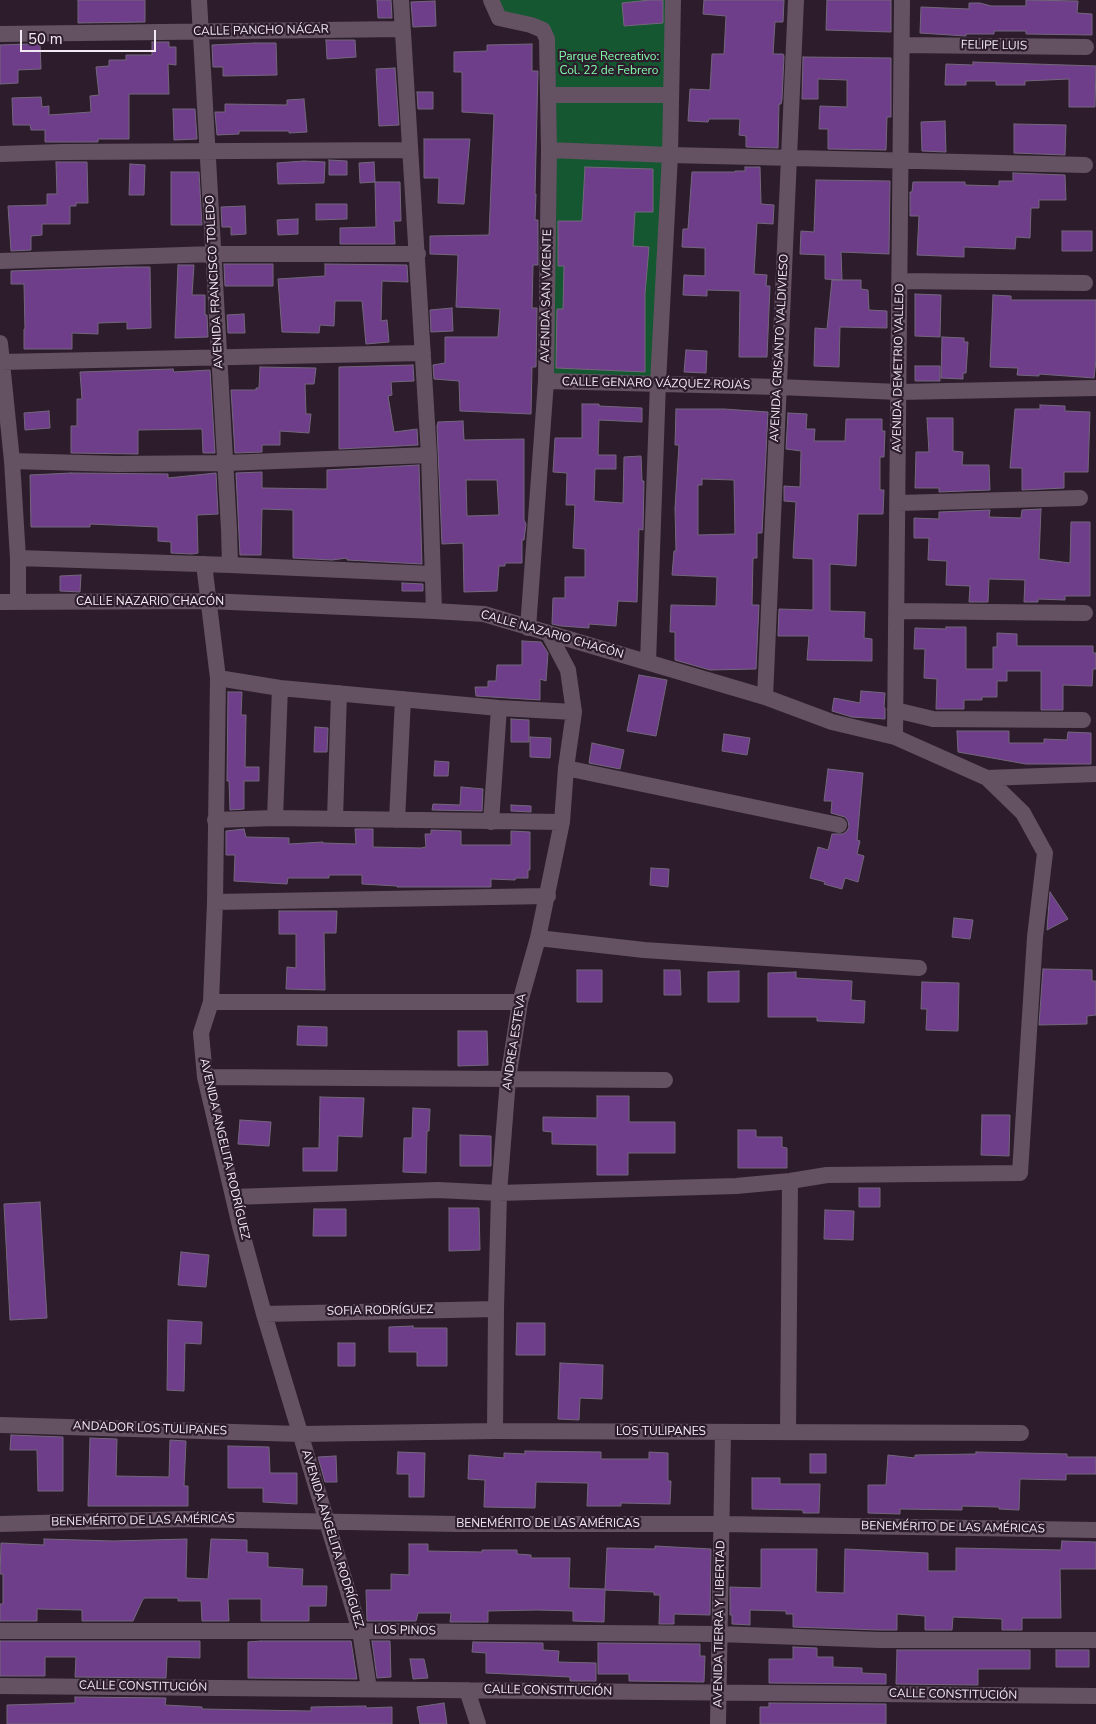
<!DOCTYPE html>
<meta charset="utf-8">
<style>
body{margin:0}
#map{position:relative;width:1096px;height:1724px;overflow:hidden;background:#2d1d2c;font-family:"Nunito Sans",sans-serif}
canvas{display:block}
.scale{position:absolute;left:20px;top:30px;width:136px;height:22px;box-sizing:border-box;border:2px solid #f3e9f3;border-top:0;padding-left:6px;font-size:15px;line-height:18px;white-space:nowrap;color:#f3e9f3;-webkit-text-stroke:4px #2d1d2c;paint-order:stroke}
</style>
<div id="map">
<canvas width="1096" height="1724"></canvas>
<div class="scale">50 m</div>
</div>
<script>
const ctx = document.querySelector('canvas').getContext('2d');
ctx.lineJoin = 'round';
function fill(path, color) { ctx.fillStyle = color; ctx.fill(path, 'evenodd'); }
const toPath = rows => new Path2D(rows.map(r => 'M' + r).join(''));
function strokePath(path, color, width, dash) { ctx.strokeStyle = color; ctx.lineWidth = width; ctx.lineCap = dash ? 'butt' : 'round'; ctx.setLineDash(dash || []); ctx.stroke(path); }
function label(font, color, halo, rows, align = 'center') {
  ctx.font = font + ' "Nunito Sans",sans-serif'; ctx.lineWidth = 4.5; ctx.setLineDash([]); ctx.textBaseline = 'middle'; ctx.strokeStyle = halo; ctx.fillStyle = color; for (const [text, x, y, turn = 0] of rows) {
    ctx.save(); ctx.translate(x, y); ctx.rotate((+turn || 0) * Math.PI / 180); ctx.textAlign = isNaN(turn) ? turn : align; if (halo) ctx.strokeText(text, 0, 0); ctx.fillText(text, 0, 0); ctx.restore();
  }
}
const green = toPath([
 [495,0,673,0,658,383,546,381,543,31,499,18]
]);
const building = toPath([
 [78,0,145,0,145,22,78,23,78,0],
 [377,0,391,0,392,18,378,18,377,0],
 [650,0,663,0,663,23,624,26,622,3,650,0],
 [704,0,784,0,783,22,775,22,773,54,783,54,784,56,782,99,781,104,779,104,778,148,746,147,746,136,739,135,740,119,709,119,708,122,688,121,690,89,710,90,712,54,724,54,726,16,703,14,704,0],
 [827,0,891,0,891,32,826,30,827,0],
 [1026,0,1078,1,1077,13,1092,14,1092,35,1026,34,1026,31,994,31,994,34,966,34,966,36,920,33,921,7,969,9,969,3,980,3,991,6,1026,6,1026,0],
 [435,1,436,26,413,27,411,2,435,1],
 [326,40,355,40,356,57,327,59,326,40],
 [152,42,169,42,169,47,176,47,176,65,168,64,169,94,129,94,129,139,98,139,98,142,45,142,45,130,31,130,30,125,13,125,12,98,41,97,42,107,49,106,49,115,91,112,90,96,99,95,96,67,109,66,109,60,126,60,126,55,152,55,152,42],
 [255,43,276,43,277,75,223,76,223,67,213,67,212,45,255,43],
 [28,44,40,44,41,69,18,70,18,83,0,84,0,45,28,44],
 [532,44,532,71,538,71,535,194,536,194,535,220,538,220,538,265,533,265,532,308,537,308,536,367,532,367,531,414,460,411,459,381,434,379,433,365,445,363,445,337,498,337,500,309,456,307,458,255,430,254,430,236,489,235,494,114,462,112,462,72,454,72,454,52,487,51,487,45,532,44],
 [803,57,891,58,891,117,887,117,886,150,828,149,828,129,819,129,820,106,847,107,847,80,818,79,818,99,802,99,803,57],
 [973,62,1096,66,1095,107,1069,107,1069,79,1025,81,1025,85,996,85,996,81,966,81,966,85,945,85,946,64,973,65,973,62],
 [395,68,399,125,379,126,376,69,395,68],
 [417,92,433,92,433,109,418,109,417,92],
 [304,99,307,132,289,133,289,131,239,131,239,134,217,135,215,112,225,112,225,104,287,105,287,100,304,99],
 [173,109,195,109,197,139,174,140,173,109],
 [945,121,946,152,922,151,921,122,945,121],
 [1014,124,1066,125,1065,155,1014,153,1014,124],
 [424,139,470,139,464,204,438,203,439,178,424,178,424,139],
 [329,160,347,161,347,175,329,175,329,160],
 [304,161,325,162,324,183,278,184,277,163,304,161],
 [56,162,87,162,88,203,76,203,76,206,70,206,70,224,42,224,42,235,31,236,31,250,11,251,8,206,47,205,47,194,57,194,56,162],
 [374,162,375,182,360,183,359,163,374,162],
 [130,164,145,165,144,195,129,195,130,164],
 [585,167,653,169,653,212,635,212,633,246,649,247,645,294,645,372,556,368,557,309,563,309,564,266,558,266,558,221,582,221,585,167],
 [745,167,760,167,761,204,774,205,773,224,757,223,754,274,767,275,766,286,770,286,767,357,739,357,740,291,707,290,707,296,683,295,684,275,705,276,705,248,682,247,683,229,688,229,692,172,735,172,735,171,745,171,745,167],
 [171,172,199,172,202,225,171,225,171,172],
 [1013,173,1065,175,1066,200,1039,200,1039,208,1031,208,1030,238,1016,237,1015,249,964,247,964,257,917,255,919,216,910,216,910,192,912,192,913,182,965,182,965,185,999,186,999,181,1013,181,1013,173],
 [816,180,890,181,889,254,841,252,842,280,825,279,825,255,800,254,801,231,814,232,816,180],
 [375,182,400,182,401,221,394,221,395,244,340,244,340,228,376,227,375,182],
 [316,204,347,204,347,219,316,220,316,204],
 [245,206,246,234,231,235,231,227,222,227,221,207,245,206],
 [298,219,298,234,278,235,277,220,298,219],
 [1062,231,1092,231,1092,251,1062,251,1062,231],
 [224,264,273,264,273,286,225,286,224,264],
 [325,264,407,265,408,282,382,281,381,321,387,320,389,342,366,344,362,301,335,301,334,326,320,325,319,333,282,332,278,279,325,276,325,264],
 [178,265,194,265,192,295,205,295,205,315,207,315,208,337,175,338,178,265],
 [126,267,150,267,151,328,127,329,127,322,98,323,98,334,72,333,72,349,24,349,24,329,25,329,24,284,11,284,11,271,126,267],
 [832,280,861,280,861,289,868,290,869,310,887,311,887,328,840,327,839,367,814,366,815,328,827,329,832,280],
 [915,294,941,295,940,337,915,336,915,294],
 [993,295,1011,296,1011,300,1096,300,1096,360,1094,378,1039,374,1039,376,1017,375,1018,368,990,367,993,295],
 [452,308,453,331,431,332,430,310,452,308],
 [244,314,245,333,228,333,227,315,244,314],
 [942,337,964,338,964,342,968,342,966,373,963,373,963,379,941,378,942,337],
 [686,350,707,351,706,373,684,372,686,350],
 [413,365,414,381,391,382,392,395,388,396,394,432,417,429,418,445,339,449,339,367,413,365],
 [915,366,940,366,940,381,915,381,915,366],
 [260,367,316,368,314,384,305,384,306,414,311,414,309,433,280,431,280,445,262,445,262,452,235,453,231,390,256,390,256,388,259,388,260,367],
 [173,369,174,372,210,370,215,453,203,453,202,429,138,430,138,454,71,453,71,426,77,426,77,399,82,399,80,372,173,369],
 [582,404,599,404,599,406,642,408,642,422,599,420,598,455,616,455,616,469,595,469,594,501,623,503,624,457,641,456,642,481,644,481,643,530,639,529,637,602,618,601,616,626,589,624,589,628,561,626,552,624,553,598,565,598,565,577,585,577,585,549,573,548,575,505,566,505,567,473,553,472,555,438,582,438,582,404],
 [1040,405,1065,406,1065,411,1090,412,1088,472,1064,472,1064,488,1022,490,1022,468,1010,468,1015,409,1040,409,1040,405],
 [676,409,724,409,768,412,762,533,757,533,757,558,753,558,752,605,759,605,756,669,710,670,675,660,675,632,670,632,671,605,716,606,717,577,672,575,674,551,676,551,675,508,679,445,675,445,676,409],
 [702,479,734,480,735,534,698,535,698,485,702,485,702,479],
 [49,411,50,428,25,430,24,413,49,411],
 [788,413,807,414,806,429,815,429,814,441,845,441,846,419,882,419,882,431,885,431,884,457,880,457,880,490,884,490,883,514,858,514,856,566,830,564,830,611,865,612,864,638,872,639,872,661,807,660,809,636,778,636,779,609,813,610,813,559,793,558,796,502,784,501,784,486,800,487,801,451,786,449,788,413],
 [927,418,953,418,953,451,963,452,962,465,989,465,990,490,939,492,939,488,915,488,916,452,929,452,927,418],
 [463,421,464,440,524,439,524,520,526,524,524,540,522,540,522,563,505,563,505,566,499,566,497,591,464,592,463,543,442,544,437,426,438,422,463,421],
 [466,480,497,480,499,515,467,516,466,480],
 [419,465,422,564,347,560,347,558,332,560,293,558,293,510,262,509,261,555,240,555,236,473,262,472,262,488,327,489,327,470,419,465],
 [71,473,168,474,168,478,216,473,218,514,197,515,198,553,192,554,171,553,171,542,158,541,158,527,90,524,90,527,31,527,30,475,71,473],
 [1041,509,1039,559,1070,563,1071,522,1090,522,1090,596,1065,596,1065,600,1038,599,1038,602,1024,602,1025,580,989,579,988,602,969,602,970,586,946,585,947,561,928,560,929,538,914,538,914,518,939,519,939,512,990,510,989,517,1021,518,1022,510,1041,509],
 [81,575,80,592,60,591,60,576,81,575],
 [402,583,423,584,423,591,402,591,402,583],
 [946,627,966,627,966,669,993,669,993,647,997,647,997,633,1017,634,1017,646,1093,646,1093,653,1096,653,1096,669,1093,669,1092,686,1063,685,1063,710,1041,710,1041,671,1007,671,1007,681,997,681,997,697,982,697,982,700,964,700,964,709,936,709,937,679,924,678,925,649,914,649,915,628,946,629,946,627],
 [522,641,541,642,548,653,546,681,540,679,540,700,476,696,475,687,488,687,488,681,496,681,497,665,522,665,522,641],
 [639,675,667,680,656,736,627,731,639,675],
 [861,691,885,693,884,707,885,708,885,719,852,717,832,711,834,698,860,703,861,691],
 [228,692,242,692,241,715,246,715,245,767,259,767,259,781,244,781,244,809,230,810,229,781,227,781,228,692],
 [511,719,529,720,529,742,511,742,511,719],
 [315,727,328,728,327,752,314,752,315,727],
 [957,731,1009,731,1009,743,1044,743,1044,739,1067,740,1068,732,1091,733,1091,764,1026,764,958,752,957,731],
 [724,734,750,738,747,755,722,751,724,734],
 [530,737,551,738,550,758,530,757,530,737],
 [592,743,624,750,620,769,589,763,592,743],
 [435,761,449,762,448,776,434,776,435,761],
 [828,769,863,773,857,840,860,841,857,854,864,856,858,882,845,878,842,889,824,884,825,882,810,878,818,847,828,850,832,834,843,834,847,831,849,827,848,821,845,817,831,813,832,801,824,801,828,769],
 [461,787,483,789,482,811,432,810,433,804,460,805,461,787],
 [511,805,531,806,531,812,511,811,511,805],
 [244,829,246,837,289,838,289,844,323,842,323,843,356,844,355,829,373,829,373,847,421,848,426,847,425,834,431,834,431,830,461,831,461,845,511,845,511,831,530,832,530,870,528,870,528,878,516,878,515,880,491,879,491,887,397,887,397,886,362,884,362,875,329,875,329,878,288,878,287,884,234,881,235,855,226,855,226,831,244,829],
 [651,868,669,869,668,887,650,885,651,868],
 [1050,892,1068,919,1047,930,1048,916,1050,892],
 [279,911,337,911,336,933,324,933,325,990,286,989,287,967,296,968,296,934,279,934,279,911],
 [954,918,973,920,970,939,952,937,954,918],
 [1043,969,1092,970,1092,981,1096,981,1096,1015,1087,1016,1087,1024,1039,1025,1043,969],
 [577,970,602,970,602,1002,577,1002,577,970],
 [664,970,680,970,681,995,664,995,664,970],
 [739,971,739,1002,708,1002,708,972,739,971],
 [796,972,796,978,852,981,851,1000,865,1001,864,1023,817,1021,817,1017,768,1017,768,973,796,972],
 [922,982,959,983,958,1031,926,1030,927,1009,921,1009,922,982],
 [298,1026,327,1027,327,1046,297,1045,298,1026],
 [458,1031,487,1031,488,1065,458,1066,458,1031],
 [597,1096,629,1096,629,1122,675,1122,675,1153,628,1153,628,1175,597,1175,597,1145,552,1144,552,1132,543,1131,543,1117,597,1118,597,1096],
 [320,1097,364,1098,362,1137,338,1136,337,1171,303,1171,303,1148,319,1148,320,1097],
 [413,1108,430,1109,429,1131,427,1131,426,1173,403,1172,404,1138,412,1138,413,1108],
 [982,1115,1010,1115,1009,1156,981,1155,982,1115],
 [240,1120,271,1122,269,1146,238,1144,240,1120],
 [738,1130,756,1130,756,1137,782,1137,782,1147,787,1148,787,1168,738,1168,738,1130],
 [460,1135,491,1136,491,1166,460,1166,460,1135],
 [859,1188,880,1188,880,1207,859,1207,859,1188],
 [40,1202,47,1318,10,1320,4,1204,40,1202],
 [449,1208,479,1208,480,1250,449,1251,449,1208],
 [314,1209,346,1209,346,1236,313,1236,314,1209],
 [825,1210,854,1211,853,1240,824,1239,825,1210],
 [181,1252,209,1255,206,1287,178,1285,181,1252],
 [168,1320,202,1322,201,1344,185,1343,184,1391,167,1390,168,1320],
 [517,1323,545,1323,545,1355,516,1355,517,1323],
 [413,1326,413,1328,447,1328,447,1366,417,1366,417,1352,389,1352,389,1327,413,1326],
 [338,1343,355,1343,355,1366,338,1366,338,1343],
 [560,1363,603,1365,602,1399,580,1398,579,1420,558,1419,560,1363],
 [11,1435,63,1437,63,1491,38,1491,37,1450,10,1450,11,1435],
 [90,1438,117,1439,116,1476,169,1477,170,1440,186,1441,184,1486,188,1486,188,1506,88,1506,90,1438],
 [228,1446,269,1447,270,1473,297,1473,297,1504,263,1502,263,1488,228,1488,228,1446],
 [525,1451,601,1452,601,1459,649,1459,649,1452,668,1453,668,1481,671,1481,670,1504,621,1503,621,1506,587,1506,588,1483,536,1482,535,1508,484,1507,485,1480,468,1479,469,1455,504,1458,504,1453,525,1454,525,1451],
 [398,1452,425,1453,424,1497,409,1497,409,1474,397,1474,398,1452],
 [976,1452,1067,1454,1067,1457,1096,1457,1096,1474,1066,1474,1066,1480,1020,1479,1019,1510,999,1509,999,1507,962,1506,962,1510,900,1509,900,1514,868,1513,868,1485,886,1485,888,1455,915,1458,915,1455,976,1454,976,1452],
 [810,1454,826,1454,826,1473,810,1473,810,1454],
 [336,1456,337,1482,325,1482,318,1457,336,1456],
 [752,1478,780,1478,780,1484,820,1484,819,1513,803,1513,803,1510,752,1509,752,1478],
 [44,1539,114,1541,187,1539,186,1578,208,1579,211,1539,247,1540,247,1552,268,1553,268,1567,303,1569,302,1586,327,1586,326,1606,309,1606,309,1621,261,1621,261,1599,228,1599,229,1621,202,1621,201,1601,178,1601,178,1598,145,1598,143,1599,133,1621,82,1621,82,1610,37,1609,37,1621,0,1621,0,1604,3,1604,3,1574,0,1574,1,1543,44,1545,44,1539],
 [1062,1541,1096,1542,1096,1569,1060,1569,1061,1618,1022,1618,1022,1630,1002,1630,1002,1619,953,1617,952,1630,925,1630,925,1616,897,1614,897,1630,879,1630,793,1627,793,1614,786,1614,786,1611,750,1610,750,1625,732,1624,732,1615,730,1615,730,1587,761,1588,761,1549,817,1549,816,1592,844,1593,845,1549,928,1553,928,1571,956,1571,956,1548,1061,1550,1062,1541],
 [409,1544,428,1544,428,1551,482,1552,482,1550,517,1550,517,1554,531,1555,531,1558,570,1558,569,1588,605,1589,607,1548,655,1549,655,1546,711,1549,710,1615,674,1614,674,1624,659,1624,660,1595,654,1595,654,1592,605,1590,604,1622,573,1621,573,1611,537,1610,488,1611,488,1622,450,1622,451,1613,418,1613,416,1621,367,1621,366,1590,391,1590,391,1574,409,1575,409,1544],
 [0,1641,200,1641,200,1658,167,1657,166,1678,75,1677,76,1657,45,1657,45,1676,0,1676,0,1641],
 [261,1641,351,1641,357,1679,248,1678,248,1642,261,1641],
 [372,1641,390,1641,391,1677,377,1678,372,1641],
 [473,1642,543,1643,543,1650,559,1651,558,1662,596,1663,596,1681,570,1681,570,1677,486,1673,486,1653,472,1652,473,1642],
 [598,1643,700,1644,700,1656,705,1656,704,1682,629,1681,629,1674,598,1674,598,1643],
 [793,1647,817,1648,817,1657,833,1657,833,1667,862,1668,862,1673,886,1674,886,1684,769,1683,769,1659,793,1659,793,1647],
 [897,1650,1030,1650,1030,1669,978,1669,978,1685,896,1684,897,1650],
 [1056,1650,1089,1650,1089,1667,1056,1667,1056,1650],
 [410,1659,424,1659,428,1678,413,1679,410,1659],
 [75,1697,166,1698,165,1705,202,1707,202,1709,311,1711,311,1707,366,1706,366,1708,392,1707,392,1724,7,1724,7,1705,75,1703,75,1697],
 [444,1703,447,1724,420,1724,417,1707,444,1703],
 [769,1703,886,1704,886,1724,760,1724,760,1707,769,1707,769,1703]
]);
const street = toPath([
 [199,0,229,529,230,565],
 [401,0,429,455,434,611],
 [491,0,499,18,531,25,543,30,547,39,549,150,546,381,528,628],
 [0,34,402,29],
 [902,45,1086,47],
 [549,95,671,95],
 [549,150,670,155,1085,165],
 [0,154,62,152,409,150],
 [0,261,214,254,418,254],
 [900,281,1085,283],
 [0,343,12,461,18,558,18,602],
 [1,362,423,353],
 [546,381,778,387,899,392,1096,388],
 [12,461,118,464,226,463,429,455],
 [898,503,1080,498],
 [18,558,230,565,432,574],
 [204,564,218,678,215,902,211,1002,201,1033,205,1077,240,1226,264,1314,360,1631,369,1689],
 [0,602,208,601,434,611,484,614,765,697,832,722,895,737,987,778,1023,813,1045,853,1035,937,1020,1173,827,1175,790,1181,736,1186,499,1193,438,1190,233,1197],
 [897,611,1085,613],
 [648,662,658,383,670,155,673,0],
 [218,678,280,688,499,708,574,712],
 [765,697,796,0],
 [895,710,933,719,1083,720],
 [895,737,902,0],
 [566,768,839,825],
 [987,778,1096,774],
 [275,818,280,688],
 [335,819,339,693],
 [215,820,275,818,562,822],
 [397,820,403,699],
 [491,822,499,708],
 [215,902,548,896],
 [538,938,644,950,919,968],
 [211,1002,520,1002],
 [205,1077,665,1080],
 [264,1314,496,1309],
 [0,1425,300,1434,495,1431,1021,1433],
 [495,1431,496,1309,499,1193,508,1079,520,1002,538,938,562,822,566,768,574,712,568,670,549,634],
 [788,1432,790,1181],
 [0,1524,186,1519,456,1524,722,1524,1096,1530],
 [0,1631,360,1631,719,1634,879,1640,1096,1640],
 [0,1686,1096,1696],
 [467,1690,478,1724],
 [718,1724,723,1432]
]);
const streetNames = [
 ["CALLE PANCHO NÁCAR",261,31,-1],
 ["FELIPE LUIS",994,46,1],
 ["AVENIDA FRANCISCO TOLEDO",215,282,-93],
 ["AVENIDA SAN VICENTE",547,296,-89],
 ["AVENIDA CRISANTO VALDIVIESO",780,348,-87],
 ["AVENIDA DEMETRIO VALLEJO",899,368,-89],
 ["CALLE GENARO VÁZQUEZ ROJAS",656,384,1],
 ["CALLE NAZARIO CHACÓN",150,602],
 ["CALLE NAZARIO CHACÓN",552,635,16],
 ["ANDREA ESTEVA",515,1042,-81],
 ["AVENIDA ANGELITA RODRÍGUEZ",224,1149,77],
 ["SOFIA RODRÍGUEZ",380,1311,-1],
 ["ANDADOR LOS TULIPANES",150,1429,2],
 ["LOS TULIPANES",661,1432],
 ["BENEMÉRITO DE LAS AMÉRICAS",143,1521,-1],
 ["BENEMÉRITO DE LAS AMÉRICAS",548,1524],
 ["BENEMÉRITO DE LAS AMÉRICAS",953,1528,1],
 ["AVENIDA ANGELITA RODRÍGUEZ",332,1539,73],
 ["AVENIDA TIERRA Y LIBERTAD",720,1624,-89],
 ["LOS PINOS",405,1631,1],
 ["CALLE CONSTITUCIÓN",143,1687,1],
 ["CALLE CONSTITUCIÓN",548,1691,1],
 ["CALLE CONSTITUCIÓN",953,1695,1]
];
const parkNames = [
 ["Parque Recreativo:",609,57],
 ["Col. 22 de Febrero",609,71]
];
fill(green, '#155730');
fill(building, '#6e3e8a');
strokePath(building, '#73677b', 1);
strokePath(street, '#645263', 16);
label('12px', '#f3e9f3', '#2d1d2c', streetNames);
label('12px', '#82fcab', '#2d1d2c', parkNames);
</script>
